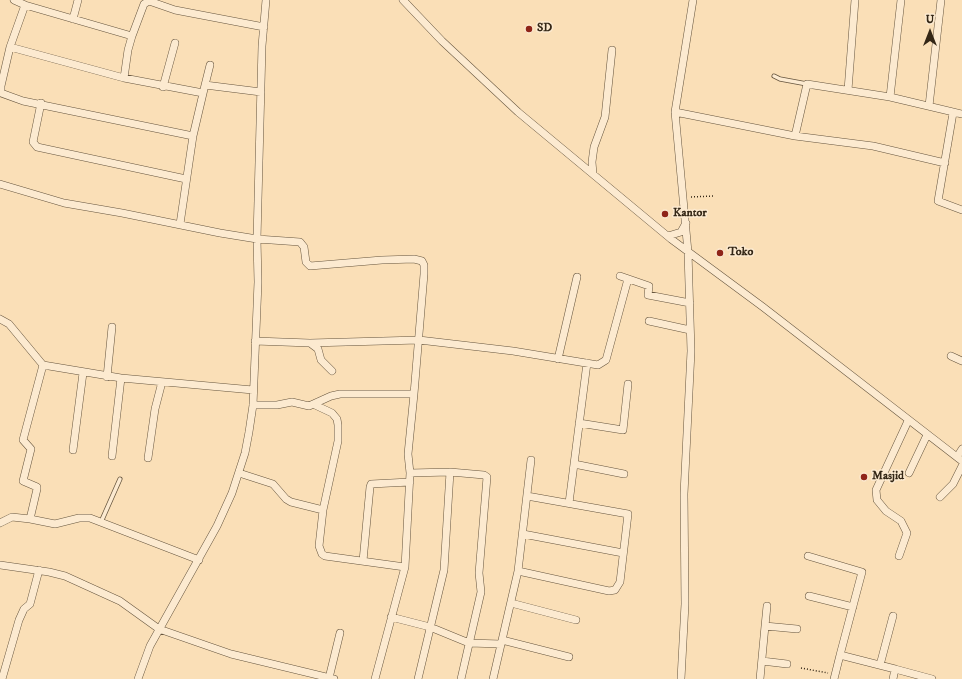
<!DOCTYPE html>
<style>
body{margin:0}
#map{position:relative;width:962px;height:679px;overflow:hidden;background:#fadfb7;font-family:"IM FELL DW Pica",serif}
canvas{display:block}
.north{position:absolute;left:910px;top:12px;width:40px;height:40px;-webkit-text-stroke:3px #fcead0;paint-order:stroke;rotate:0deg;font-size:11px;font-weight:700;line-height:16px;text-align:center;color:#342716}
.north::after{content:'';display:block;margin:auto;width:14px;height:18px;background:#342716;clip-path:polygon(50% 0,100% 100%,50% 72%,0 100%)}
</style>
<div id="map">
<canvas width="962" height="679"></canvas>
<div class="north">U</div>
</div>
<script>
const ctx = document.querySelector('canvas').getContext('2d');
ctx.lineJoin = 'round';
const toPath = rows => new Path2D(rows.map(r => 'M' + r).join(''));
function strokePath(path, color, width, dash) { ctx.strokeStyle = color; ctx.lineWidth = width; ctx.lineCap = dash ? 'butt' : 'round'; ctx.setLineDash(dash || []); ctx.stroke(path); }
function label(font, color, halo, rows, align = 'center') {
  ctx.font = font + ' "IM FELL DW Pica",serif'; ctx.lineWidth = 3; ctx.setLineDash([]); ctx.textBaseline = 'middle'; ctx.strokeStyle = halo; ctx.fillStyle = color; for (const [text, x, y, turn = 0] of rows) {
    ctx.save(); ctx.translate(x, y); ctx.rotate((+turn || 0) * Math.PI / 180); ctx.textAlign = isNaN(turn) ? turn : align; if (halo) ctx.strokeText(text, 0, 0); ctx.fillText(text, 0, 0); ctx.restore();
  }
}
const path = toPath([
 [691,197,714,196],
 [801,668,828,673]
]);
const service = toPath([
 [774,76,780,79,807,84],
 [101,522,120,479]
]);
const minor = toPath([
 [14,0,25,5,132,36,128,50,124,78],
 [403,0,442,41,518,112,671,239,763,307,962,461],
 [25,5,10,47,1,86,1,93,23,101,193,136],
 [73,19,78,0],
 [132,36,144,4,149,1,175,10,264,27],
 [10,47,124,78,203,93],
 [205,85,210,65],
 [163,87,175,43],
 [848,90,855,0],
 [890,97,901,0],
 [41,103,33,142,37,147,186,179],
 [929,106,941,0],
 [675,112,795,136,873,146,945,163],
 [953,113,938,201,962,210],
 [795,136,807,84,890,97,962,114],
 [593,174,592,162,594,147,605,117,612,50],
 [0,184,64,203,122,213,220,233,257,239,300,242,304,247,306,262,310,266,382,260,414,259,422,261,424,265,424,274,414,394,340,394,331,396,309,406,292,402,277,405,253,405],
 [180,224,193,136,205,85,261,92],
 [668,236,681,232,686,223],
 [620,276,649,286,648,295,690,303],
 [0,319,9,324,43,365,121,378,253,390],
 [649,321,690,330],
 [255,341,310,343,318,349,321,360,332,371],
 [310,343,419,340,513,351,598,365,606,360,628,279],
 [951,356,962,361],
 [558,359,577,277],
 [107,377,112,327],
 [315,405,332,413,337,419,338,425,338,441,323,510,319,546,322,554,325,556,405,567,410,473,408,454,414,394],
 [579,423,623,430,628,384],
 [73,450,83,373],
 [112,456,121,378],
 [957,457,962,449],
 [148,458,155,409,162,382],
 [574,464,624,474],
 [450,472,484,475,487,477,479,573,481,592,461,679],
 [239,473,273,484,286,499,291,502,323,510],
 [410,473,450,472,444,570,418,679],
 [909,473,927,435],
 [940,497,953,484,962,466],
 [569,503,587,363],
 [30,519,55,524,79,518,90,518,199,560],
 [0,523,12,517,30,519,37,489,37,487,23,481,31,449,23,440,43,365],
 [523,534,623,553],
 [808,556,862,572,840,655],
 [899,556,907,533,901,521,886,511,877,500,876,490,908,421],
 [363,561,370,487,371,484,410,482],
 [0,565,49,572,65,576,120,601,159,629,231,654,334,679],
 [518,571,609,591,615,590,620,582,628,514,527,496],
 [809,596,853,607],
 [511,603,576,620],
 [391,617,430,627,469,643,501,644],
 [765,626,767,606],
 [502,640,569,657],
 [762,661,787,664],
 [880,665,893,616],
 [895,669,932,679],
 [329,678,340,633],
 [2,679,19,620,24,609,30,604,39,570],
 [138,679,150,646,217,526,232,493,245,453,249,432,253,405,258,282,257,239,262,46,266,0],
 [375,679,405,567],
 [493,679,518,571,531,460],
 [681,679,685,604,684,494,691,351,688,252,675,112,693,0],
 [760,679,765,626,797,629],
 [834,679,840,655,895,669,893,679]
]);
const markers = [
 [529,29,4,"#8f2418"],
 [665,214,4,"#8f2418"],
 [720,253,4,"#8f2418"],
 [864,477,4,"#8f2418"]
];
const poiNames = [
 ["SD",537,29],
 ["Kantor",673,214],
 ["Toko",728,253],
 ["Masjid",872,477]
];
strokePath(service, '#66553e', 5);
strokePath(minor, '#66553e', 8);
strokePath(path, '#342716', 1.5, [1, 2]);
strokePath(service, '#fcead0', 3.5);
strokePath(minor, '#fcead0', 7);
for (const [x, y, r, color] of markers) { const dot = new Path2D(); dot.arc(x, y, r, 0, 2 * Math.PI); ctx.fillStyle = color; ctx.fill(dot); strokePath(dot, '#fcead0', 1.5); }
label('bold 12px', '#342716', '#fcead0', poiNames, 'left');
</script>
